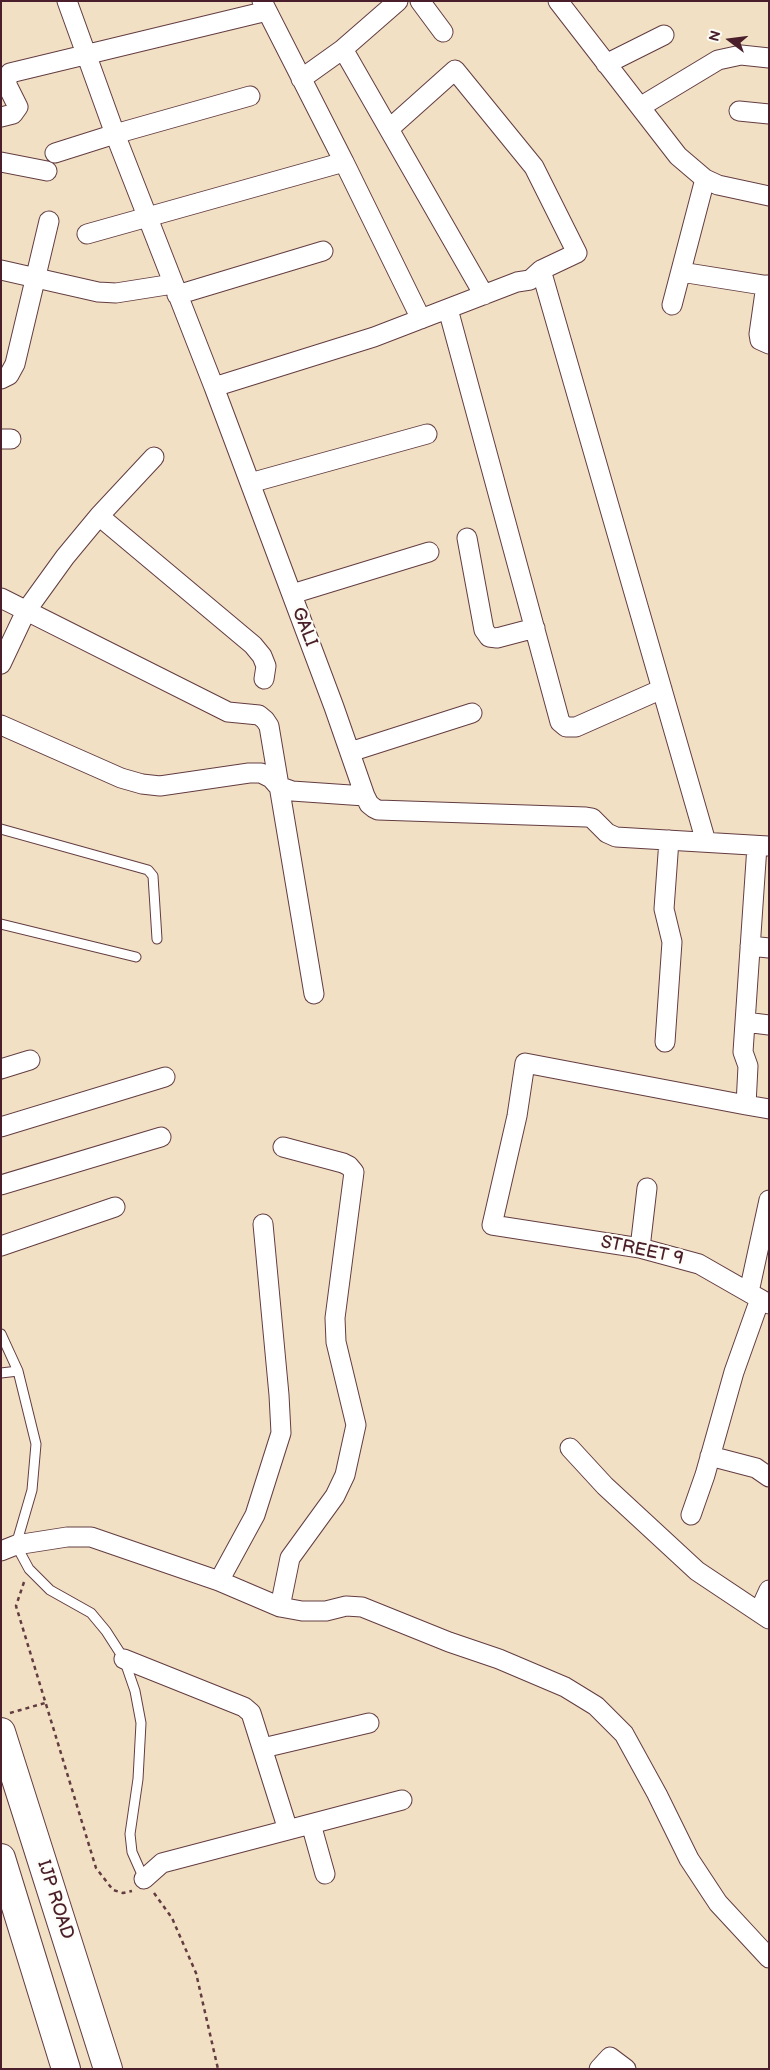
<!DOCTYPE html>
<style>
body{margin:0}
#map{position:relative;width:770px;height:2070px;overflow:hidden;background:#f1e0c3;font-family:"Balsamiq Sans",sans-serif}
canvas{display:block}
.frame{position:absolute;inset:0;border:2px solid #4a1f2b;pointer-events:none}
.north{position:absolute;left:705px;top:15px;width:50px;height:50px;-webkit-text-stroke:4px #fdfcf7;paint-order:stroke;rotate:285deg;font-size:14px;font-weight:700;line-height:20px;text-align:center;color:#4a1f2b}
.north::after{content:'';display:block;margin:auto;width:18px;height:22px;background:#4a1f2b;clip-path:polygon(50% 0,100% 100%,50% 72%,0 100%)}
</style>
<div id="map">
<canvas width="770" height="2070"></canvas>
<div class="frame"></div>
<div class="north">N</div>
</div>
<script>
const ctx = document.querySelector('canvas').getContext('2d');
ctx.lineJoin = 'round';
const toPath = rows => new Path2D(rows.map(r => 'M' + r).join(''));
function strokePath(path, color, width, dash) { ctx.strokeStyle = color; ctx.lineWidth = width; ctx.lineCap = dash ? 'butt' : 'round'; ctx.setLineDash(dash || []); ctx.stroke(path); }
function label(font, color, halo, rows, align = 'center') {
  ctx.font = font + ' "Balsamiq Sans",sans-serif'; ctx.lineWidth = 4.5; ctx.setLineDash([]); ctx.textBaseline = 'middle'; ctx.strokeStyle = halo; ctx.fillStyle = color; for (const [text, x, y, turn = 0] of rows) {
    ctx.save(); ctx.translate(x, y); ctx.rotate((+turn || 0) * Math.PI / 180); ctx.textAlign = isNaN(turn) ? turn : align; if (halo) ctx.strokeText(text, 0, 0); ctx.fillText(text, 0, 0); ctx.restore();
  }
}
const path = toPath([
 [24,1582,16,1606,96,1868,113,1890,123,1893,132,1891],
 [10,1713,45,1703],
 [154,1893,172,1918,196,1973,218,2069]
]);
const service = toPath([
 [1,829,148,870,153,876,157,939],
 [1,924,136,957],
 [1,1334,18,1371,36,1444,32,1490,16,1545,29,1569,50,1590,91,1613,106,1631,124,1659,135,1691,141,1723,138,1779,130,1834,132,1852,144,1879],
 [1,1373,18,1371]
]);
const minor = toPath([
 [67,1,115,134,214,387,374,337,517,282,530,280,541,270,706,842],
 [420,1,443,32],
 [558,1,678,156,705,179,718,185,769,196],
 [343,49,484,295],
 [606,64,664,35],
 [301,79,343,49,398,1],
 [640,107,718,60,741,55,769,58],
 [739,111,769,114],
 [1,117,13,114,18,107,7,85,7,79,10,73,267,11],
 [389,129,455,70,534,167,577,253,541,270],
 [55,153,115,134,250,96],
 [1,162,47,171],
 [344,162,421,319],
 [87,234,344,162,262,1],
 [1,270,98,292,116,293,173,284],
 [681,272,769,286],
 [766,285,759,334,760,340,769,344],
 [177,295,323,251],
 [672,305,705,179],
 [448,309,560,722,566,727,576,727,662,689],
 [1,379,9,375,15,364,49,221],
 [214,387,334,707,365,796,369,804,374,808,378,810,586,817,592,818,607,833,616,837,768,846],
 [1,439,11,439],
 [250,483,427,434],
 [99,516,253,645,262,656,266,666,264,679],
 [467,538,484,630,489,637,497,638,535,628],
 [292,594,429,552],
 [1,598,228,712,259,715,265,720,269,726,314,994],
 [1,664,26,611,65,557,99,516,154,457],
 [1,725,121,778,142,784,160,786,249,773,261,773,271,778,278,786,292,791,365,796],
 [350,752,472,713],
 [757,846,743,1052,748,1066,746,1105,525,1063,517,1116,492,1225,640,1248,699,1264,769,1304],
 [750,946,769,948],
 [745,1022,769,1025],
 [665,1042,672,942,664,909,669,840],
 [1,1069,30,1060],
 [746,1105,769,1109],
 [1,1127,165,1077],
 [1,1185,161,1137],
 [1,1246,115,1207],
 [640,1248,647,1188],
 [749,1292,769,1200],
 [570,1448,605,1486,697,1571,769,1619],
 [710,1456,756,1468,769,1477],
 [691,1515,705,1475,734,1372,760,1299],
 [1,1551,16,1545,67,1537,91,1537,219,1581,280,1607,302,1611,326,1611,346,1606,362,1607,449,1642,499,1659,565,1687,596,1706,624,1734,657,1794,689,1859,718,1903,769,1958],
 [219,1581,255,1515,281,1433,279,1395,263,1224],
 [280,1607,290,1558,335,1496,345,1475,356,1425,336,1342,335,1318,354,1172,349,1166,343,1163,283,1147],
 [759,1612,769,1590],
 [124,1659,244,1707,251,1713,288,1830],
 [263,1748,369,1723],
 [311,1824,325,1874],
 [144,1879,162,1863,402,1800],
 [599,2069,610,2057,626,2069]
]);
const trunk = toPath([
 [1,1732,108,2069],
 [1,1858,66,2069]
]);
const streetNames = [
 ["GALI",304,627,69],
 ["STREET 9",642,1251,12],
 ["IJP ROAD",55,1900,72]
];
strokePath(service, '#633c42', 11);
strokePath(minor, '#633c42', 21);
strokePath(trunk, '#633c42', 30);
strokePath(path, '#633c42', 2.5, [4, 4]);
strokePath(service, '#fff', 9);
strokePath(minor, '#fff', 19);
strokePath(trunk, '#fff', 28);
label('18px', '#4a1f2b', '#fdfcf7', streetNames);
</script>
